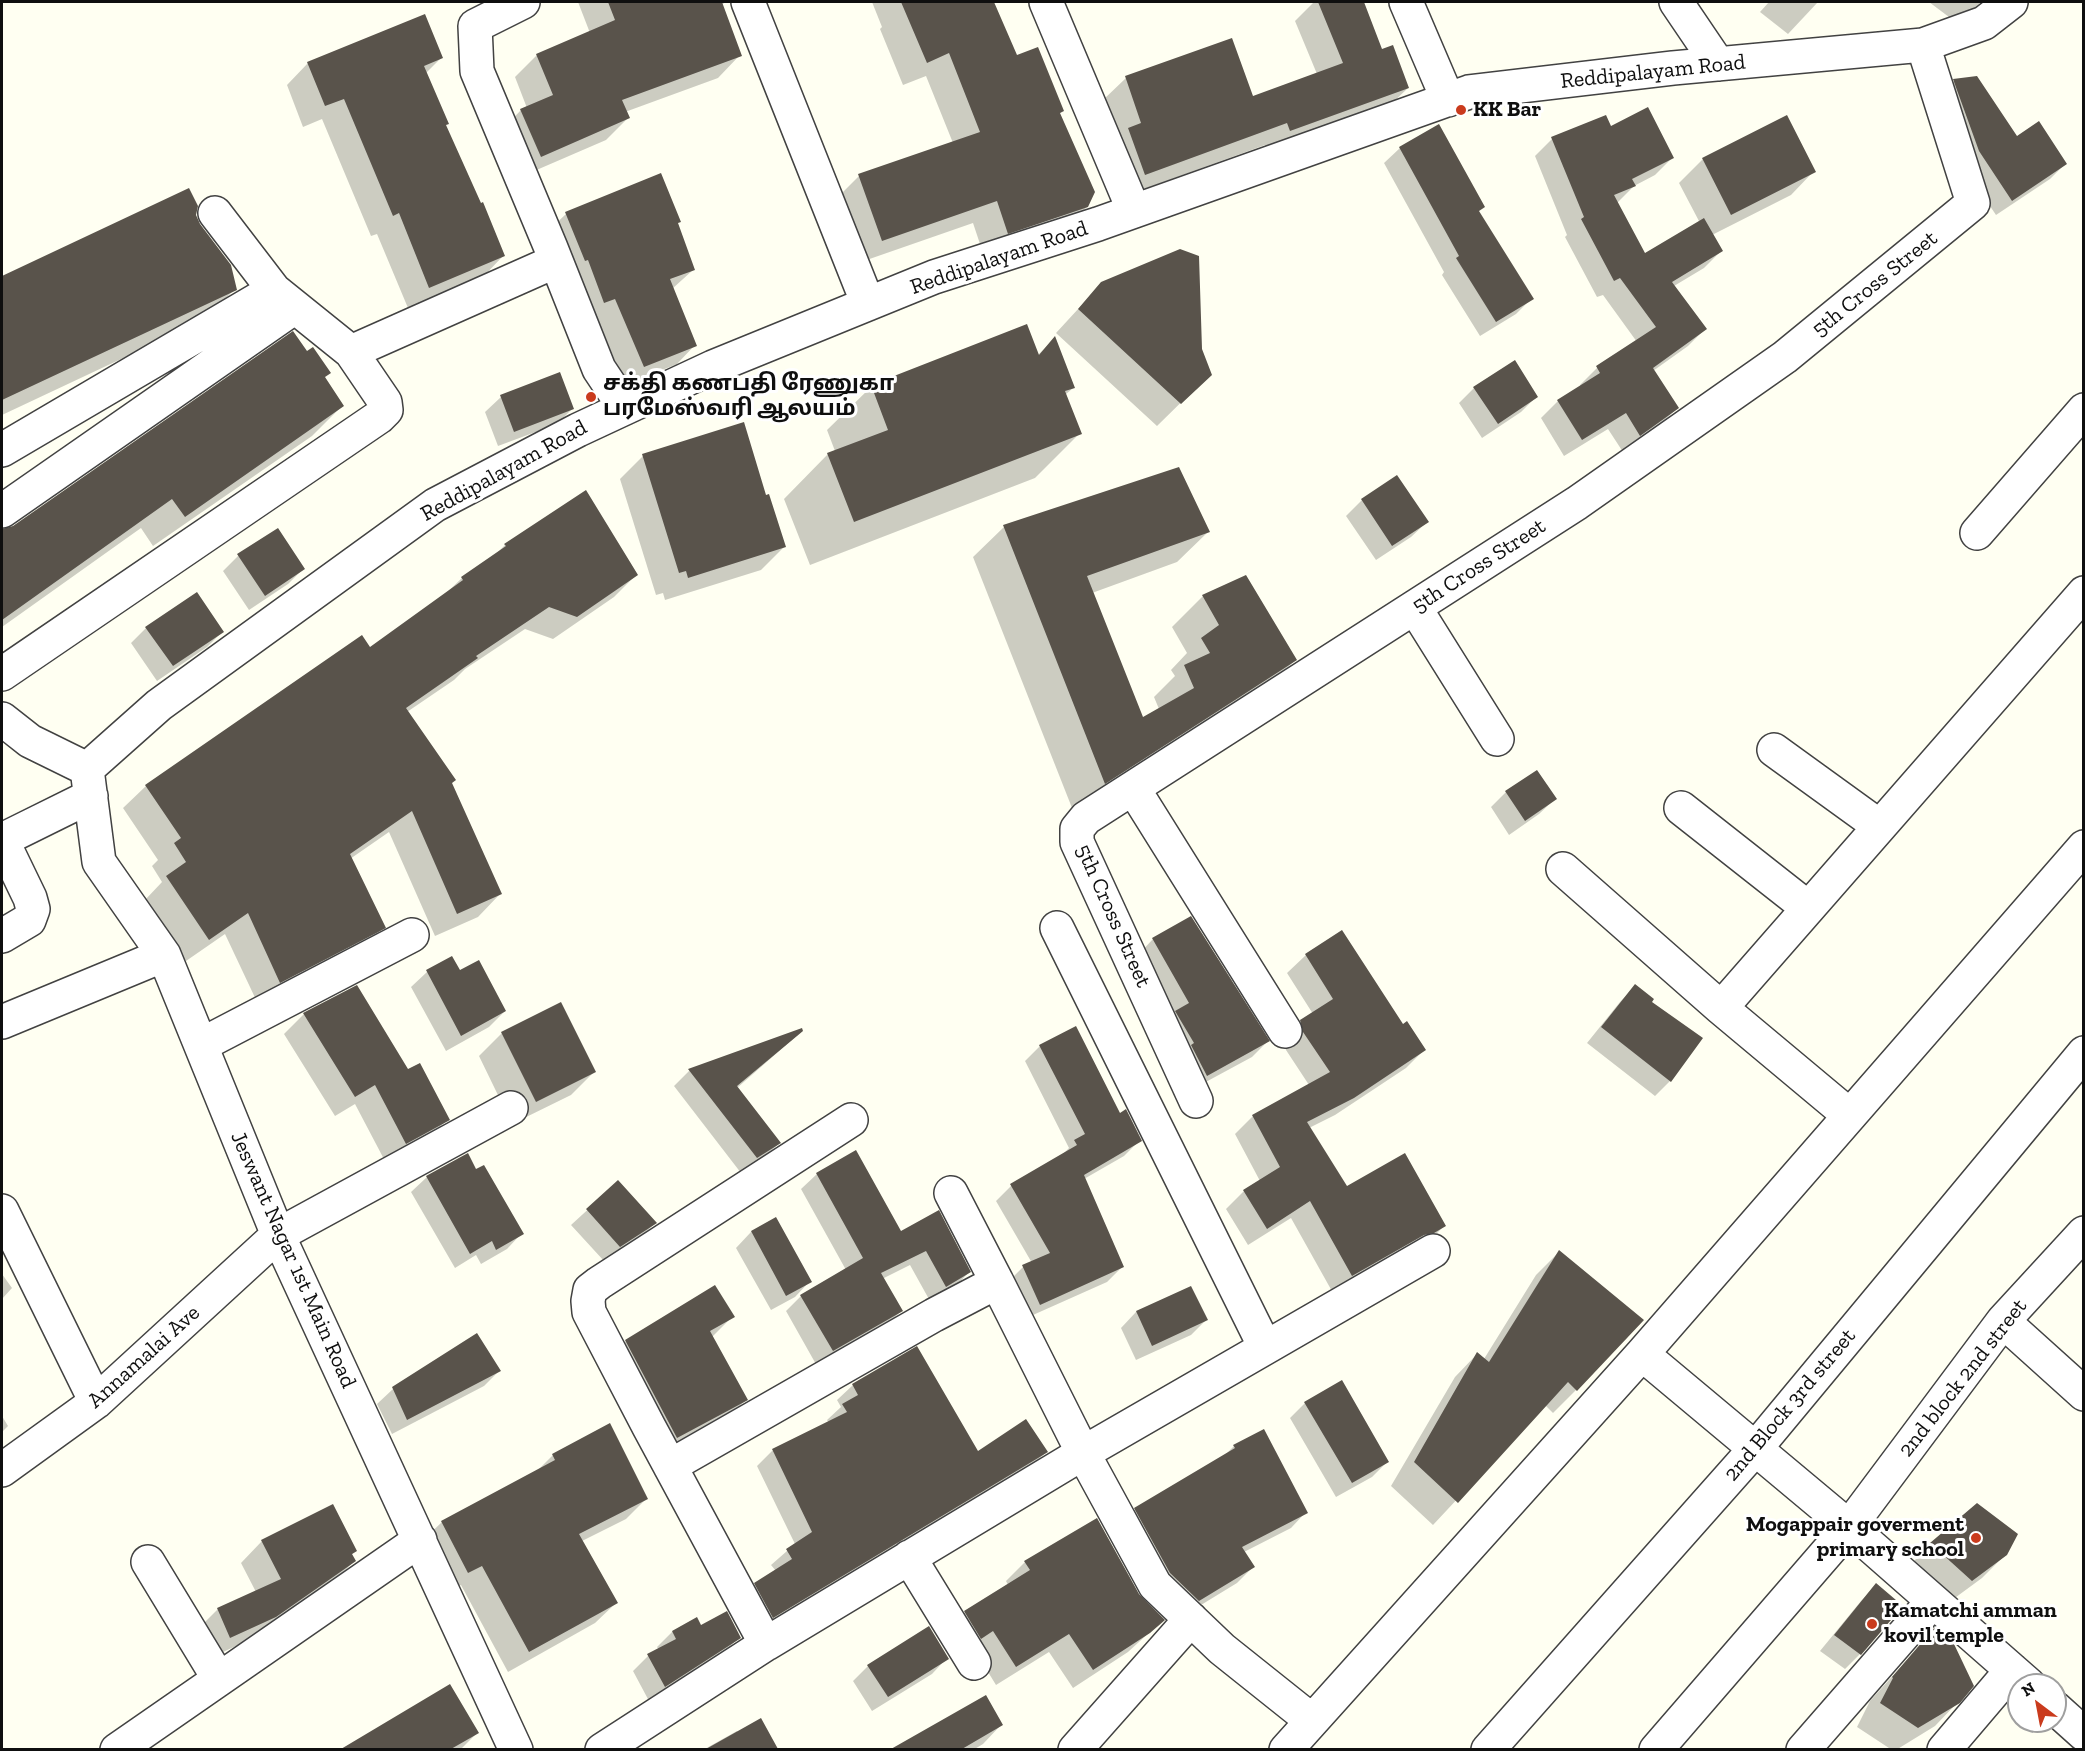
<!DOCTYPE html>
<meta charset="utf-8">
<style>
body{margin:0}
#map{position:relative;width:2085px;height:1751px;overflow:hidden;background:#fffff2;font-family:"Zilla Slab",serif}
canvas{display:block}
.frame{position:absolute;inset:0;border:3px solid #0f0f0f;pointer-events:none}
.north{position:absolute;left:2007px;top:1673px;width:60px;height:60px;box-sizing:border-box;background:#fff;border:2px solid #9f9f9f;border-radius:50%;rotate:328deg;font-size:16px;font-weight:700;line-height:24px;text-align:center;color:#0f0f0f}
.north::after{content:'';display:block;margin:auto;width:21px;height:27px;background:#ca3b1d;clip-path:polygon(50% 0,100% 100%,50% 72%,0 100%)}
</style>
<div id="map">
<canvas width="2085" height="1751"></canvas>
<div class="frame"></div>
<div class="north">N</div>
</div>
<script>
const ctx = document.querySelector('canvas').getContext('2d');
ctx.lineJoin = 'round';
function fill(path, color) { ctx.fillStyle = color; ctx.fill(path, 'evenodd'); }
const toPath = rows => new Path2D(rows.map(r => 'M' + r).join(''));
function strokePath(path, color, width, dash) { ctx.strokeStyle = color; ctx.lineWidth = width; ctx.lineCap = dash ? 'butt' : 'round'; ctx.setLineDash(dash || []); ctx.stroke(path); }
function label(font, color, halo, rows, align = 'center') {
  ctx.font = font + ' "Zilla Slab","Noto Sans Tamil",serif'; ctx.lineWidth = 6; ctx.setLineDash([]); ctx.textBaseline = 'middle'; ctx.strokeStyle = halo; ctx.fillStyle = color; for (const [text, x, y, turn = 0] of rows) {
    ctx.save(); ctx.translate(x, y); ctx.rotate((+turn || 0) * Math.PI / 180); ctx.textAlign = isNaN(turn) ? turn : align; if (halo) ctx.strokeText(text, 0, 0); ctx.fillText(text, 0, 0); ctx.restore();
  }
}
const shadow = toPath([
 [578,2,725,2,722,5,740,55,718,78,625,112,628,118,606,140,518,178,499,133,521,110,527,108,515,77,537,55,590,33],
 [872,2,992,2,1016,57,1062,111,1059,114,1087,207,1064,230,984,256,973,223,858,263,836,199,859,176,953,143,926,76,903,85,880,29,882,27],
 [1314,2,1363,2,1382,51,1408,88,1385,110,1268,153,1265,145,1122,197,1103,100,1126,78,1252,98,1317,74,1295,21],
 [1769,2,1818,2,1788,34,1760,12],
 [1929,2,1981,2,1957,23],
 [441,58,425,74,445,126,503,256,482,278,408,308,377,234,371,236,322,119,303,127,287,85,308,63],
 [1954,81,2017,138,2065,164,2050,179,1996,215,1964,167,1939,96],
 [1786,117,1814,171,1791,195,1712,235,1721,251,1704,268,1674,286,1705,329,1688,346,1653,371,1677,408,1660,425,1623,452,1608,429,1564,456,1541,418,1558,401,1581,387,1580,385,1597,368,1637,342,1603,295,1597,297,1565,237,1567,235,1535,156,1552,139,1610,128,1672,158,1655,175,1634,186,1617,203,1644,255,1700,223,1679,183,1703,159],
 [1400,148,1478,212,1532,298,1516,314,1480,336,1442,275,1444,272,1384,163],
 [188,190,195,215,235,289,204,320,2,415,2,278],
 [566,214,677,224,693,270,672,289,695,345,677,364,625,385,597,317,585,321,547,232],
 [1102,283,1201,349,1210,374,1157,426,1056,333],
 [1054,339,1073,388,1065,395,1080,433,1035,478,810,565,784,499,828,454,835,451,827,430,872,386,1037,356],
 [324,378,342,406,312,436,153,546,141,528,2,627,2,531,4,531],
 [1474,388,1536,397,1521,412,1482,438,1459,403],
 [501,397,572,409,557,424,498,446,485,412],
 [643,456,766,497,784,547,761,570,665,600,663,593,656,595,620,479],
 [1397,477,1427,522,1411,537,1376,560,1346,516,1362,500],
 [586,492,637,574,614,597,553,639,525,629,465,669,454,680,407,712,451,783,500,894,478,917,435,936,389,832,350,859,384,927,361,950,258,1004,225,934,186,961,145,900,162,882,152,866,158,860,123,808,146,786,369,649,443,596,462,578,496,554,505,545],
 [1004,527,1208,532,1177,562,1092,593,1142,719,1159,709,1154,697,1175,676,1171,670,1187,653,1172,627,1203,596,1245,577,1295,660,1264,691,1074,813,973,557],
 [238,556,303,569,288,584,249,610,223,571],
 [146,628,222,632,207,647,157,681,131,643],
 [1506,792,1555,799,1539,814,1509,835,1491,807],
 [1342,932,1402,1026,1424,1050,1406,1068,1335,1115,1309,1128,1347,1188,1444,1226,1426,1244,1333,1293,1291,1218,1248,1245,1226,1209,1244,1191,1260,1181,1235,1134,1253,1116,1309,1085,1286,1050,1283,1040,1301,1022,1313,1014,1287,973,1306,955],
 [1153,939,1268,1041,1252,1057,1191,1090,1138,955],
 [452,958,460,972,505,1011,489,1027,446,1051,411,987,427,972],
 [1635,986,1670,1081,1655,1096,1587,1043,1620,1002],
 [304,1014,408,1071,448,1119,428,1139,386,1163,355,1104,335,1116,284,1034],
 [802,1031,737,1088,779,1143,764,1158,741,1173,674,1086,689,1071],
 [502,1033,594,1072,571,1095,512,1124,479,1056],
 [1040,1046,1119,1115,1140,1140,1124,1156,1084,1179,1122,1267,1107,1282,1024,1319,1008,1282,1023,1267,1032,1263,996,1201,1011,1186,1060,1157,1069,1148,1025,1061],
 [817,1174,900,1233,969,1272,954,1288,930,1301,910,1265,882,1279,901,1311,886,1326,817,1366,786,1311,801,1296,846,1270,801,1189],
 [427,1177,522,1233,507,1249,481,1264,476,1255,455,1268,411,1192],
 [618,1182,655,1223,640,1238,604,1261,571,1225],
 [776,1219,810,1281,795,1297,771,1310,736,1248,751,1232],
 [1559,1252,1576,1390,1553,1413,1545,1405,1433,1525,1391,1486,1455,1377,1477,1354,1484,1359,1536,1275],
 [2,1274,12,1288,2,1299],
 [1190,1288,1206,1320,1191,1335,1136,1360,1121,1328,1136,1312],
 [733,1316,712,1337,746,1400,726,1419,657,1457,606,1361,626,1341],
 [477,1335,499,1371,484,1386,392,1434,377,1404,393,1389],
 [853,1385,977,1453,1046,1452,1030,1468,757,1632,740,1600,755,1584,776,1571,771,1565,795,1544,757,1466,772,1451,829,1423,827,1420,841,1407,837,1400],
 [1305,1403,1387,1462,1372,1477,1336,1497,1290,1418],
 [2,1416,8,1426,2,1432],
 [1234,1446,1306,1512,1291,1528,1244,1552,1253,1567,1237,1583,1183,1616,1120,1524,1135,1509,1223,1457],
 [553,1455,647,1498,626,1519,582,1541,616,1603,595,1623,508,1672,461,1585,447,1592,421,1542,442,1522,536,1472],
 [262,1541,356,1551,351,1555,354,1561,333,1583,253,1638,208,1659,196,1631,218,1609,256,1592,241,1563],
 [1931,1544,2006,1554,1982,1578,1948,1603,1908,1567],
 [1025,1562,1138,1595,1163,1620,1128,1652,1073,1688,1049,1652,996,1685,974,1649,946,1632,965,1612,1008,1585,1006,1581],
 [1876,1585,1860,1654,1845,1669,1820,1651,1861,1601],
 [696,1619,701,1627,739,1637,724,1653,649,1701,633,1671,648,1656,659,1650,657,1647,672,1632],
 [1935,1629,1958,1702,1935,1726,1896,1750,1892,1750,1857,1727,1870,1701],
 [947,1658,932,1674,872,1711,853,1681,868,1666],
 [985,1697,1001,1725,983,1744,973,1750,894,1750],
 [760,1720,777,1750,703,1750,737,1731,738,1733],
 [477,1733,460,1750,348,1750,354,1744]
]);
const building = toPath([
 [608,2,722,2,742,56,622,100,630,118,541,157,520,109,553,95,536,54,615,20],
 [901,2,994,2,1017,55,1038,47,1064,111,1060,113,1095,192,1088,207,1008,234,997,201,882,241,858,174,980,132,949,53,927,63],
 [1318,2,1364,2,1382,49,1393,45,1409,88,1290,131,1287,123,1145,175,1128,128,1141,123,1125,76,1232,38,1253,96,1343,63],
 [425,14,443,58,424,66,449,124,446,125,481,203,483,202,505,256,429,288,399,213,393,216,344,99,325,106,307,62],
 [1977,76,2017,136,2039,121,2067,164,2012,201,1979,151,1953,79],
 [1648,107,1674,158,1632,179,1636,186,1614,195,1645,253,1704,218,1723,251,1672,282,1707,329,1653,368,1679,408,1640,436,1626,413,1582,440,1557,400,1600,373,1596,366,1656,327,1620,278,1614,281,1581,219,1584,217,1551,137,1606,115,1611,126],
 [1787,115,1816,172,1731,215,1702,158],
 [1439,124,1485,207,1479,211,1534,299,1496,322,1456,258,1459,256,1399,147],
 [661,173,681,222,678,223,695,270,670,279,697,346,644,367,615,299,604,303,588,260,585,261,565,212],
 [189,188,198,206,196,215,200,224,231,265,237,290,2,400,2,276],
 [1180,249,1199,256,1202,349,1212,375,1181,404,1078,309,1101,282],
 [1027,324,1039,355,1055,336,1075,388,1065,391,1082,434,854,522,827,453,888,430,871,385],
 [293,331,307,351,313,347,331,373,325,377,344,406,185,517,172,499,2,620,2,529,13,526],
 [1515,360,1538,397,1498,424,1473,387],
 [560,372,574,409,514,432,500,395],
 [744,422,766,495,769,494,786,547,688,578,686,571,679,573,642,454],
 [1179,467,1210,532,1087,576,1143,717,1194,688,1184,665,1210,653,1201,638,1219,625,1202,595,1246,575,1297,660,1105,784,1003,525],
 [1397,475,1429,522,1392,546,1361,499],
 [586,490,638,575,577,617,549,607,476,656,478,658,406,708,456,780,452,783,502,894,457,914,412,811,350,854,386,928,280,983,248,913,209,940,166,876,186,862,174,843,181,838,145,785,362,635,370,647,463,580,461,577,506,546,504,544],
 [278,528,305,569,265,596,237,554],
 [197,592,224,632,173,666,145,627],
 [1537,770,1557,799,1525,821,1505,791],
 [1191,916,1270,1041,1207,1076,1191,1045,1194,1043,1175,1011,1189,1003,1152,938],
 [1342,930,1403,1024,1407,1021,1426,1050,1354,1098,1307,1122,1347,1186,1405,1153,1446,1226,1434,1233,1424,1235,1352,1276,1310,1201,1267,1229,1243,1190,1280,1167,1252,1115,1330,1072,1303,1032,1300,1020,1333,999,1305,954],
 [452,956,460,970,479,960,506,1011,461,1036,426,970],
 [1635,984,1654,999,1652,1002,1703,1038,1671,1082,1601,1027],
 [357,985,408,1069,420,1063,450,1120,406,1144,375,1085,355,1097,303,1013],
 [561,1002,596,1072,536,1102,501,1032],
 [1076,1026,1120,1113,1126,1109,1142,1141,1084,1175,1124,1267,1040,1305,1022,1265,1050,1253,1010,1184,1077,1145,1074,1140,1085,1134,1039,1045],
 [802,1028,803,1031,737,1086,781,1143,757,1158,688,1069],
 [856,1150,901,1231,939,1210,971,1272,946,1287,926,1251,881,1273,903,1311,833,1351,800,1295,863,1258,816,1173],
 [468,1153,476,1169,484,1165,524,1234,496,1250,492,1241,470,1254,426,1176],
 [618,1180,657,1223,620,1247,586,1209],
 [776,1217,812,1282,786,1296,751,1231],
 [1559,1250,1644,1320,1577,1391,1568,1382,1458,1503,1414,1462,1477,1352,1489,1362],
 [715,1285,735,1317,710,1331,748,1400,677,1438,625,1340],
 [1191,1286,1208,1320,1152,1346,1136,1311],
 [477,1333,501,1371,407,1420,392,1387],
 [917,1346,978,1451,1026,1419,1048,1452,773,1618,754,1583,792,1559,786,1549,812,1532,772,1449,847,1412,842,1404,858,1395,852,1384],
 [1342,1380,1389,1462,1352,1483,1304,1402],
 [610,1423,648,1499,579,1534,618,1603,529,1652,482,1566,468,1573,441,1521,555,1460,552,1454],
 [1264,1429,1308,1513,1242,1547,1255,1567,1199,1601,1170,1573,1134,1508,1235,1448,1233,1445],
 [1977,1503,2018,1534,2007,1555,1972,1581,1930,1543],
 [333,1504,357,1551,352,1554,356,1561,276,1617,230,1638,217,1608,281,1579,261,1540],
 [1097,1518,1139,1594,1165,1620,1150,1633,1093,1670,1069,1634,1016,1667,993,1631,981,1639,964,1611,1030,1570,1024,1561],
 [1876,1583,1903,1606,1861,1655,1834,1635],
 [727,1611,741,1638,665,1687,647,1654,676,1639,672,1631,697,1617,701,1625],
 [929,1626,949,1659,888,1697,867,1665],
 [1935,1627,1954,1644,1974,1686,1960,1703,1918,1728,1880,1703,1893,1678,1892,1677],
 [450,1684,479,1733,451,1749,341,1749],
 [986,1695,1003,1725,962,1749,891,1749],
 [761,1718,778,1749,706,1749]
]);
const street = toPath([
 [523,2,475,26,477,71,551,248,599,369,625,408],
 [748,2,868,304],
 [1046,2,1134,211],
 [1406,2,1448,100],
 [1676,2,1718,64],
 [215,213,274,290],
 [2,450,274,290,351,352,556,261],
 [2,511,295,307],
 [1977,533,2084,410],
 [1415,608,1497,739],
 [2,674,379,417,386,410,385,402,351,352],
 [2,719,30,741,87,769],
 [1774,750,1879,826],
 [87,769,159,705,435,505,578,430,713,367,934,277,1098,224,1469,92,1673,68,1923,45,1984,23,2011,2],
 [87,769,99,862,164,955,278,1235,516,1750],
 [1133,788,1285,1031],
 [1681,808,1808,908],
 [2,840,91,796],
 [1563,869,1721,1008,1849,1115],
 [1057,928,1265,1347],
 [2,936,29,920,33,909,30,898,2,840],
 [1721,1008,2084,593],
 [2,1022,164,955],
 [201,1045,412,935],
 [1196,1101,1077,842,1077,829,1086,818,1577,503,1785,357,1973,203,1923,45],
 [951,1193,997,1282],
 [2,1211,96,1402],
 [2003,1321,2084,1394],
 [1642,1354,1849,1527,2029,1685],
 [670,1466,934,1315,997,1282,1083,1453,1155,1585,1222,1649,1311,1720],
 [2,1470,96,1402,278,1235,511,1108],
 [909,1557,974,1663],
 [148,1562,219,1679],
 [766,1644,649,1427,589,1312,588,1301,590,1290,599,1283,851,1120],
 [2055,1708,2084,1734],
 [117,1750,420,1540],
 [602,1750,766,1644,1083,1453,1433,1251],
 [1075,1750,1191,1619],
 [1286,1750,1642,1354,2084,847],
 [1488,1750,1755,1449,2084,1053],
 [1656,1750,1849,1527,2003,1321,2084,1233],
 [1803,1750,1933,1601],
 [1944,1750,2012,1670]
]);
const markers = [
 [1461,110,6,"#ca3b1d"],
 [591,397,6,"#ca3b1d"],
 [1976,1538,6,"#ca3b1d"],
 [1872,1624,6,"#ca3b1d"]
];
const streetNames = [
 ["Reddipalayam Road",1653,72,-6],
 ["Reddipalayam Road",999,258,-19],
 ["5th Cross Street",1875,284,-39],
 ["Reddipalayam Road",504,471,-29],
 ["5th Cross Street",1479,566,-33],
 ["5th Cross Street",1113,916,66],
 ["Jeswant Nagar 1st Main Road",293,1260,66],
 ["Annamalai Ave",144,1357,-42],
 ["2nd block 2nd street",1963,1378,-52],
 ["2nd Block 3rd street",1790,1405,-50]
];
const poiNames = [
 ["KK Bar",1473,110],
 ["சக்தி கணபதி ரேணுகா",603,384],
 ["பரமேஸ்வரி ஆலயம்",603,409],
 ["Mogappair goverment",1964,1525,"right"],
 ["primary school",1964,1550,"right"],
 ["Kamatchi amman",1884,1611],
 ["kovil temple",1884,1636]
];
fill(shadow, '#0003');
fill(building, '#59534b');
strokePath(street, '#424242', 36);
strokePath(street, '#fff', 33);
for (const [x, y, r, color] of markers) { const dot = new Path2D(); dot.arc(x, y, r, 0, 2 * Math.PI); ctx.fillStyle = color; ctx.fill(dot); strokePath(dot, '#fff', 2); }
label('22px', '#0f0f0f', '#fff', streetNames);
label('bold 22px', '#0f0f0f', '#fff', poiNames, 'left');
</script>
